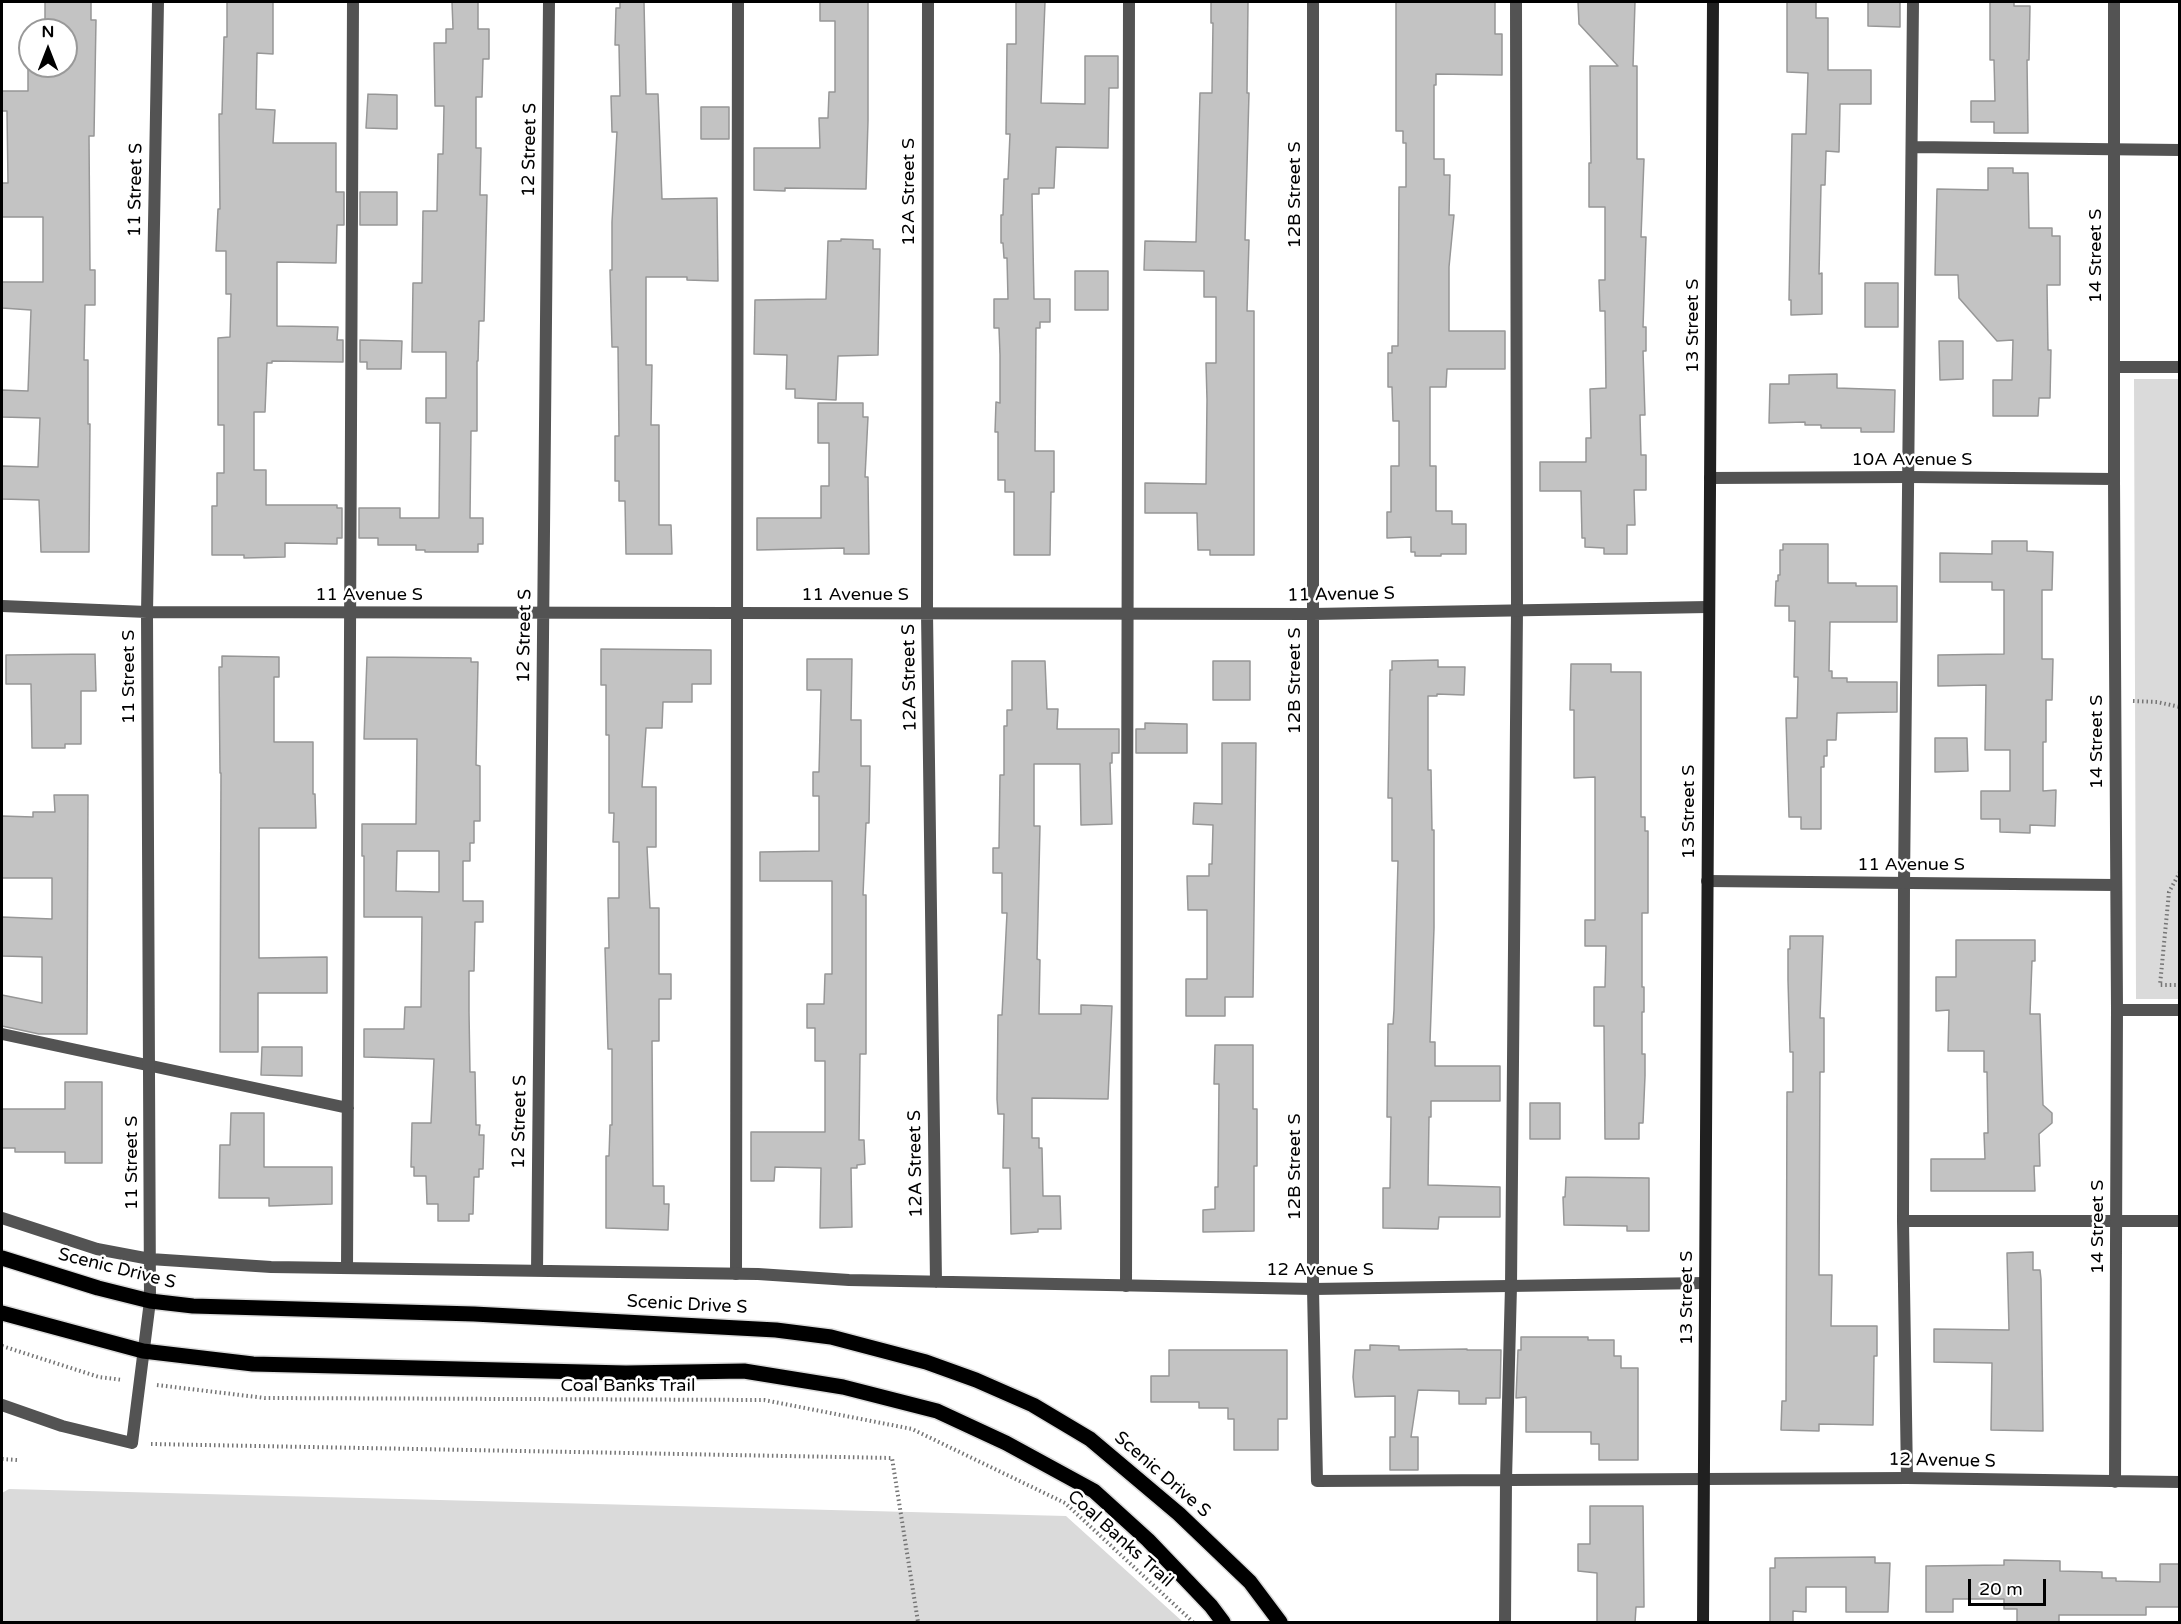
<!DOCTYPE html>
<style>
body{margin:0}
#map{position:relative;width:2181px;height:1624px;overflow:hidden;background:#fff;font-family:"Varela Round",sans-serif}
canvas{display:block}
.frame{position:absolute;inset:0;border:3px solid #000;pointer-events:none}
.north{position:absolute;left:18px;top:18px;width:60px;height:60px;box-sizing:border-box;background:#fff;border:2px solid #999;border-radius:50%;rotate:0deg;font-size:16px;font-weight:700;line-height:24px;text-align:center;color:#000}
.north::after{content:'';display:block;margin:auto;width:21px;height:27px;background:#000;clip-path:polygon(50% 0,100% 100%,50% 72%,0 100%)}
.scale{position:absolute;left:1968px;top:1579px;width:78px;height:27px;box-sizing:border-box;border:3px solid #000;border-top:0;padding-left:8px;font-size:18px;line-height:21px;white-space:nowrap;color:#000;-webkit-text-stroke:4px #fff;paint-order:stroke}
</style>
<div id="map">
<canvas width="2181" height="1624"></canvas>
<div class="frame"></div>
<div class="north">N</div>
<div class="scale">20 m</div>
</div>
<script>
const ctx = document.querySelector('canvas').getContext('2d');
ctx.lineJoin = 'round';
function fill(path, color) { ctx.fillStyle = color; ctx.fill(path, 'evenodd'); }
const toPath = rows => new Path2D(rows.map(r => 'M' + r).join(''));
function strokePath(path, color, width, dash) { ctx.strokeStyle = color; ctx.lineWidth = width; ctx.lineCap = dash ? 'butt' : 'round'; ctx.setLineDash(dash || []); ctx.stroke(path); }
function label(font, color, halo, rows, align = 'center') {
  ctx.font = font + ' "Varela Round",sans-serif'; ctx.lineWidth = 5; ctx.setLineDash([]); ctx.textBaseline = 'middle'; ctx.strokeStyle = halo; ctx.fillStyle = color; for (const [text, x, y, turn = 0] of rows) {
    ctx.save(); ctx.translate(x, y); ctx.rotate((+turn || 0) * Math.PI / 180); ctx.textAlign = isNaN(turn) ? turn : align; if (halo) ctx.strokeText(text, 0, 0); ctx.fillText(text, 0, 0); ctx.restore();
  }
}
const green = toPath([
 [2134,379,2179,379,2179,999,2136,999],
 [9,1489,1066,1516,1183,1622,2,1622,2,1493]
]);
const building = toPath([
 [45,2,91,2,91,20,96,20,94,136,89,136,90,270,95,270,95,305,85,305,84,360,88,360,88,424,90,424,89,552,41,552,39,500,2,499,2,466,38,467,40,418,2,417,2,390,28,391,31,310,2,308,2,282,43,282,43,217,2,217,2,183,8,183,7,111,2,111,2,91,28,91,28,61,30,66,66,66,66,30,45,30,45,2],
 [227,2,273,2,273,54,257,53,256,109,275,110,273,143,336,143,336,192,344,192,344,225,337,225,336,263,277,262,277,326,338,327,337,340,343,340,343,362,272,361,272,363,267,363,265,412,254,412,254,470,266,470,266,505,337,505,337,508,342,508,342,538,337,538,337,544,285,543,285,557,244,558,244,555,212,555,212,506,217,506,217,473,224,473,224,425,218,425,218,338,230,337,231,294,226,294,226,251,216,251,218,209,220,209,219,114,222,114,224,37,227,37,227,2],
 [452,2,478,2,478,29,489,29,489,59,483,59,482,97,476,97,476,148,481,148,480,195,487,195,484,321,479,321,478,361,477,361,477,431,471,431,470,518,483,518,483,544,478,544,478,552,425,552,425,550,416,550,416,545,378,545,378,538,359,538,359,508,400,508,400,518,439,518,440,423,426,423,426,398,446,398,446,352,412,352,413,283,422,283,423,211,437,211,438,154,443,154,444,106,435,106,434,43,446,43,446,29,453,29,452,2],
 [620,2,644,2,646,94,658,94,662,199,717,198,718,281,687,280,687,277,646,277,646,365,652,365,651,425,659,425,659,525,671,525,672,554,626,554,625,501,619,501,619,481,615,481,615,436,619,436,618,347,612,347,610,270,612,270,612,222,617,132,612,132,611,96,620,96,619,45,615,45,616,8,620,8,620,2],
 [820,2,868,2,868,121,866,189,785,188,785,191,754,190,754,148,820,148,819,118,828,118,829,92,835,92,835,21,820,21,820,2],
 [1016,2,1045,2,1041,103,1085,104,1085,56,1118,56,1118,88,1109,88,1108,148,1056,147,1054,188,1039,188,1039,194,1032,194,1034,299,1050,299,1050,322,1040,322,1040,328,1036,328,1035,451,1054,451,1054,492,1051,492,1050,555,1014,555,1014,492,1005,492,1005,480,998,480,998,432,995,432,996,402,1000,403,1000,355,999,328,994,328,994,299,1008,299,1007,258,1004,258,1003,243,1001,243,1001,215,1003,215,1004,179,1008,179,1010,134,1006,134,1007,44,1016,44,1016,2],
 [1211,2,1248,2,1247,93,1249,93,1245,240,1249,240,1247,311,1254,311,1254,555,1210,555,1210,550,1198,550,1197,513,1145,513,1145,483,1206,484,1207,400,1206,363,1216,363,1216,297,1204,297,1204,271,1144,270,1145,241,1196,242,1200,93,1212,93,1213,23,1211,23,1211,2],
 [1396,2,1495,2,1495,34,1502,34,1502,75,1436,74,1436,85,1434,85,1434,159,1444,159,1444,175,1450,175,1449,215,1454,215,1449,267,1449,331,1505,331,1505,369,1447,369,1446,387,1430,387,1430,466,1436,466,1436,511,1452,511,1452,524,1466,524,1466,554,1441,554,1441,556,1415,556,1415,552,1411,552,1411,537,1387,538,1387,512,1391,512,1391,466,1399,466,1399,421,1393,421,1392,387,1388,387,1388,353,1392,353,1392,346,1398,346,1399,187,1406,187,1406,143,1403,143,1403,131,1396,131,1396,2],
 [1578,2,1635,2,1633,66,1637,66,1637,159,1644,159,1641,237,1646,237,1643,327,1646,327,1646,351,1643,351,1645,415,1640,415,1641,455,1646,455,1646,490,1634,490,1635,525,1627,525,1627,554,1604,554,1604,548,1585,547,1585,538,1582,538,1581,491,1540,491,1540,462,1586,462,1586,438,1591,438,1590,389,1606,388,1605,311,1600,311,1599,280,1605,280,1605,207,1589,207,1589,163,1591,163,1590,66,1618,66,1579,24,1578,2],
 [1787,2,1816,2,1816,18,1828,18,1828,70,1871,70,1871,104,1840,104,1839,152,1826,151,1825,185,1821,185,1819,274,1822,273,1822,314,1791,315,1791,300,1789,300,1792,134,1806,134,1808,73,1787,72,1787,2],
 [1868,2,1900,2,1900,27,1868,26,1868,2],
 [1990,2,2014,2,2014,6,2030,6,2029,60,2027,60,2028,133,1994,133,1994,122,1971,122,1971,101,1995,101,1994,60,1990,60,1990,2],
 [368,94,397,95,397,129,366,128,368,94],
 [701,107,729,107,729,139,701,139,701,107],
 [1988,168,2013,168,2013,173,2028,173,2029,228,2052,228,2052,236,2060,236,2060,285,2047,285,2048,350,2051,350,2050,398,2039,398,2038,416,1993,416,1993,380,2012,380,2013,340,1997,341,1959,298,1958,275,1935,275,1937,189,1988,190,1988,168],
 [360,192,397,192,397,225,360,225,360,192],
 [841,239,873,240,873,249,880,249,878,355,838,356,836,400,795,398,795,389,786,389,787,355,754,354,755,300,826,299,828,241,841,241,841,239],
 [1075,271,1108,271,1108,310,1075,310,1075,271],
 [1865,283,1898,283,1898,327,1865,327,1865,283],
 [360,340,402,341,401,369,367,369,367,362,360,362,360,340],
 [1939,341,1963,341,1963,379,1940,380,1939,341],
 [1837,374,1837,388,1895,390,1894,432,1861,432,1861,428,1821,428,1821,425,1805,425,1805,422,1769,423,1770,384,1789,384,1789,375,1837,374],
 [818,403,863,403,863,417,868,417,865,477,868,477,869,554,844,554,844,548,757,550,757,518,821,518,821,486,829,486,829,443,818,443,818,403],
 [1992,541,2027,541,2027,551,2053,552,2052,590,2042,590,2042,659,2053,659,2052,700,2046,700,2046,742,2043,742,2043,791,2056,790,2055,826,2030,825,2030,833,2000,832,2000,819,1981,819,1981,791,2010,791,2010,750,1985,750,1986,685,1938,686,1938,655,2004,654,2004,590,1992,590,1992,582,1940,582,1940,553,1992,554,1992,541],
 [1783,544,1828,544,1828,583,1856,583,1856,586,1897,586,1897,622,1830,622,1829,671,1832,671,1832,678,1847,678,1847,682,1897,682,1897,712,1837,713,1836,740,1827,740,1827,756,1824,756,1824,767,1821,767,1821,829,1801,829,1801,817,1789,817,1786,718,1797,718,1798,677,1794,677,1795,621,1789,621,1789,606,1775,606,1776,581,1778,581,1778,575,1780,575,1780,550,1783,550,1783,544],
 [601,649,711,650,711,684,692,684,692,702,663,702,662,728,646,728,642,787,656,787,656,847,647,847,650,908,659,908,659,974,671,974,671,999,659,999,659,1041,652,1041,653,1186,664,1186,664,1204,669,1204,668,1230,606,1228,606,1156,609,1156,610,1125,612,1125,612,1049,608,1049,605,948,609,948,608,898,619,898,619,842,613,842,614,813,609,813,609,735,606,735,606,685,601,685,601,649],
 [95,654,96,691,81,691,81,744,65,744,65,748,32,748,31,684,6,684,6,655,95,654],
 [222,656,279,657,279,677,274,677,274,742,313,742,313,794,315,794,316,828,259,828,259,958,327,957,327,993,258,993,258,1052,220,1052,221,773,220,773,219,667,222,667,222,656],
 [367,657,471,658,471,662,478,662,476,765,480,766,480,821,474,821,474,843,470,843,470,861,463,861,463,901,483,901,483,922,475,922,474,971,469,971,469,1012,470,1072,475,1072,476,1125,480,1125,479,1135,484,1135,483,1169,479,1169,479,1177,474,1177,473,1214,469,1214,469,1221,438,1221,438,1204,427,1204,426,1176,414,1176,414,1167,411,1167,412,1123,431,1123,434,1059,364,1057,364,1029,404,1029,405,1007,421,1007,422,917,364,917,364,856,362,856,362,824,416,824,417,739,364,739,367,657],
 [397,851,439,851,439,892,396,891,397,851],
 [807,659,852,659,851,720,861,720,861,766,870,766,869,823,866,823,863,895,866,895,866,1054,860,1054,859,1140,864,1140,865,1164,857,1165,857,1168,851,1168,852,1227,820,1228,821,1168,775,1167,774,1181,751,1181,751,1132,825,1132,825,1061,815,1061,815,1028,807,1028,807,1004,824,1004,825,974,832,974,832,881,760,881,760,852,819,851,819,796,813,796,813,772,819,772,821,690,807,690,807,659],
 [1438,660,1438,667,1465,667,1464,695,1437,694,1437,696,1428,696,1428,770,1431,770,1432,830,1434,830,1434,928,1430,1042,1435,1042,1435,1066,1500,1066,1500,1101,1431,1101,1431,1117,1429,1117,1428,1185,1500,1187,1500,1217,1439,1217,1438,1229,1383,1228,1383,1188,1390,1188,1391,1117,1387,1117,1388,1024,1393,1024,1394,1010,1398,861,1392,861,1392,798,1388,798,1390,670,1392,670,1392,661,1438,660],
 [1012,661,1045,661,1047,709,1058,709,1057,729,1119,729,1119,753,1112,753,1112,763,1110,763,1112,824,1081,825,1080,764,1034,764,1034,826,1040,826,1037,959,1040,960,1039,1014,1081,1014,1081,1005,1112,1006,1108,1099,1032,1098,1032,1138,1039,1138,1039,1148,1042,1148,1043,1196,1060,1196,1061,1229,1038,1229,1038,1232,1011,1234,1010,1168,1003,1168,1004,1114,998,1114,997,1099,998,1015,1002,1015,1007,913,1002,913,1002,873,993,873,993,848,999,848,1000,775,1004,775,1004,726,1007,726,1007,710,1012,710,1012,661],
 [1213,661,1250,661,1250,700,1213,700,1213,661],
 [1571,664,1611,664,1611,672,1641,672,1641,817,1645,817,1645,831,1648,831,1648,913,1642,913,1642,987,1644,987,1644,1012,1642,1012,1642,1054,1645,1054,1645,1076,1643,1123,1639,1123,1639,1139,1605,1139,1604,1026,1594,1026,1594,987,1605,987,1606,946,1585,946,1585,920,1595,920,1595,777,1574,778,1574,710,1570,710,1571,664],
 [1145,723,1187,724,1187,753,1136,753,1136,729,1145,729,1145,723],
 [1935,738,1967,738,1968,771,1935,772,1935,738],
 [1222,743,1256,743,1253,997,1225,997,1225,1016,1186,1016,1186,979,1207,979,1207,910,1188,910,1187,876,1209,876,1209,864,1212,864,1213,825,1193,824,1194,803,1222,804,1222,743],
 [54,795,88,795,87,1034,39,1034,2,1026,2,995,42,1003,42,957,2,956,2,917,52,919,52,878,2,878,2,816,33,817,33,812,55,812,54,795],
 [1790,936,1823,936,1820,1018,1824,1018,1824,1072,1820,1072,1819,1275,1832,1275,1831,1326,1877,1326,1877,1356,1874,1356,1873,1425,1819,1424,1819,1431,1781,1430,1782,1401,1786,1401,1787,1092,1793,1092,1793,1052,1790,1052,1788,980,1788,949,1790,949,1790,936],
 [1956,940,2035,940,2035,961,2032,961,2030,1014,2040,1014,2043,1105,2052,1113,2052,1123,2039,1134,2040,1166,2034,1166,2035,1191,1931,1191,1931,1159,1985,1159,1984,1133,1988,1133,1987,1072,1984,1072,1984,1051,1948,1051,1949,1010,1936,1011,1936,977,1956,977,1956,940],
 [1215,1045,1253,1045,1253,1109,1257,1109,1257,1166,1254,1166,1254,1231,1203,1232,1203,1210,1215,1209,1215,1187,1218,1187,1219,1084,1214,1084,1215,1045],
 [262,1047,302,1047,302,1076,261,1075,262,1047],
 [65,1082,102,1082,102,1163,65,1163,65,1152,15,1152,15,1148,2,1148,2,1109,65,1109,65,1082],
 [1530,1103,1560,1103,1560,1139,1530,1139,1530,1103],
 [231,1113,264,1113,264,1167,332,1167,332,1204,269,1206,269,1198,219,1198,220,1145,230,1145,231,1113],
 [1566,1177,1649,1178,1649,1231,1627,1231,1627,1226,1564,1225,1563,1197,1565,1197,1566,1177],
 [2033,1252,2033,1270,2040,1270,2041,1279,2043,1431,1991,1430,1992,1363,1934,1362,1934,1329,2009,1330,2007,1253,2033,1252],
 [1521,1337,1588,1337,1588,1340,1614,1340,1614,1356,1621,1356,1621,1368,1638,1368,1638,1460,1599,1460,1599,1444,1591,1444,1591,1432,1526,1432,1526,1397,1516,1398,1518,1350,1521,1350,1521,1337],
 [1370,1345,1399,1346,1399,1350,1467,1349,1467,1350,1501,1350,1500,1398,1486,1398,1486,1404,1459,1404,1459,1391,1418,1390,1411,1437,1418,1437,1418,1470,1390,1470,1390,1437,1395,1437,1395,1396,1355,1397,1353,1377,1355,1350,1370,1350,1370,1345],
 [1169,1350,1287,1350,1287,1419,1278,1419,1278,1450,1234,1450,1234,1419,1228,1419,1228,1408,1199,1408,1199,1402,1151,1402,1151,1376,1169,1376,1169,1350],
 [1590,1506,1643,1506,1644,1607,1636,1607,1635,1623,1597,1623,1597,1573,1578,1571,1578,1544,1590,1544,1590,1506],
 [1875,1557,1875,1563,1890,1563,1888,1612,1846,1612,1846,1587,1806,1587,1806,1612,1793,1611,1793,1623,1770,1623,1770,1568,1775,1568,1775,1558,1875,1557],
 [2004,1560,2060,1561,2060,1571,2102,1572,2102,1578,2116,1578,2116,1581,2160,1582,2160,1564,2180,1564,2180,1607,2146,1607,2146,1615,2059,1615,2059,1623,2017,1623,2017,1609,2004,1609,2004,1599,1953,1599,1953,1612,1926,1612,1926,1566,2004,1565,2004,1560]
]);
const path = toPath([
 [2133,701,2157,702,2180,707],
 [2180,872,2169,892,2160,985,2180,985],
 [2,1346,99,1377,123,1380],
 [157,1385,265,1398,764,1400,912,1429,1065,1503,1193,1622],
 [151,1444,892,1458,918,1622],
 [2,1459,17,1460]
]);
const lane = toPath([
 [1912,147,2180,150],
 [2,1034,348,1108],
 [1903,1221,2180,1221],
 [347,1268,353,2],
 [736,1274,738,2],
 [1126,1286,1129,2],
 [1313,1289,1317,1481,1704,1479],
 [1907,1478,1903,1221,1904,883,1913,2],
 [1505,1622,1506,1480,1511,1286,1517,610,1516,2]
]);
const street = toPath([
 [928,2,927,613,936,1282],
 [1313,2,1313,1289],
 [2114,2,2114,479,2117,1010,2115,1482],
 [2115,367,2180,367],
 [1710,478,1909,477,2114,479],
 [2,606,147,612,1313,614,1708,607],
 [1707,881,2115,885],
 [2117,1010,2180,1010],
 [2,1218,97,1249,150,1259,271,1267,758,1274,849,1280,1313,1289,1705,1283],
 [537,1271,549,2],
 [2,1405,62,1426,132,1443,150,1301,147,612,158,2],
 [1704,1479,1907,1478,2180,1482]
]);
const secondary = toPath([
 [1703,1622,1713,2]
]);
const primary = toPath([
 [2,1258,98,1288,150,1301,193,1306,474,1314,776,1330,831,1337,926,1362,976,1380,1033,1405,1090,1439,1179,1514,1250,1582,1280,1622],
 [2,1313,143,1351,253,1364,626,1373,744,1371,843,1387,937,1411,1006,1443,1094,1491,1148,1540,1211,1606,1223,1622]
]);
const streetNames = [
 ["12 Street S",530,150,-89],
 ["11 Street S",136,190,-89],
 ["12A Street S",909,192,-90],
 ["12B Street S",1295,195,-90],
 ["14 Street S",2096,256,-90],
 ["13 Street S",1693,326,-90],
 ["10A Avenue S",1912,460],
 ["11 Avenue S",369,595],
 ["11 Avenue S",855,595],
 ["11 Avenue S",1341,595,-1],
 ["12 Street S",525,636,-89],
 ["11 Street S",129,677,-90],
 ["12A Street S",910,678,-91],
 ["12B Street S",1295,681,-90],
 ["14 Street S",2097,742,-90],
 ["13 Street S",1689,812,-90],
 ["11 Avenue S",1911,865],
 ["12 Street S",520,1122,-89],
 ["11 Street S",132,1163,-90],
 ["12A Street S",916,1164,-91],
 ["12B Street S",1295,1167,-90],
 ["14 Street S",2098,1227,-90],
 ["Scenic Drive S",117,1269,14],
 ["12 Avenue S",1320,1270],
 ["13 Street S",1687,1298,-90],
 ["Scenic Drive S",687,1305,3],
 ["Coal Banks Trail",628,1386],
 ["12 Avenue S",1942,1461,1],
 ["Scenic Drive S",1162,1475,41],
 ["Coal Banks Trail",1120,1539,42]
];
fill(green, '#dadada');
fill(building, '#c3c3c3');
strokePath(building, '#979797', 1.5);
strokePath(primary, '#dbdbdb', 18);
strokePath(path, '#757575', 4, [1.5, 3]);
strokePath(lane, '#535353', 12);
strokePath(street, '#535353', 12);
strokePath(secondary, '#202020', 12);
strokePath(primary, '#000', 15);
label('18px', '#000', '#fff', streetNames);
</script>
